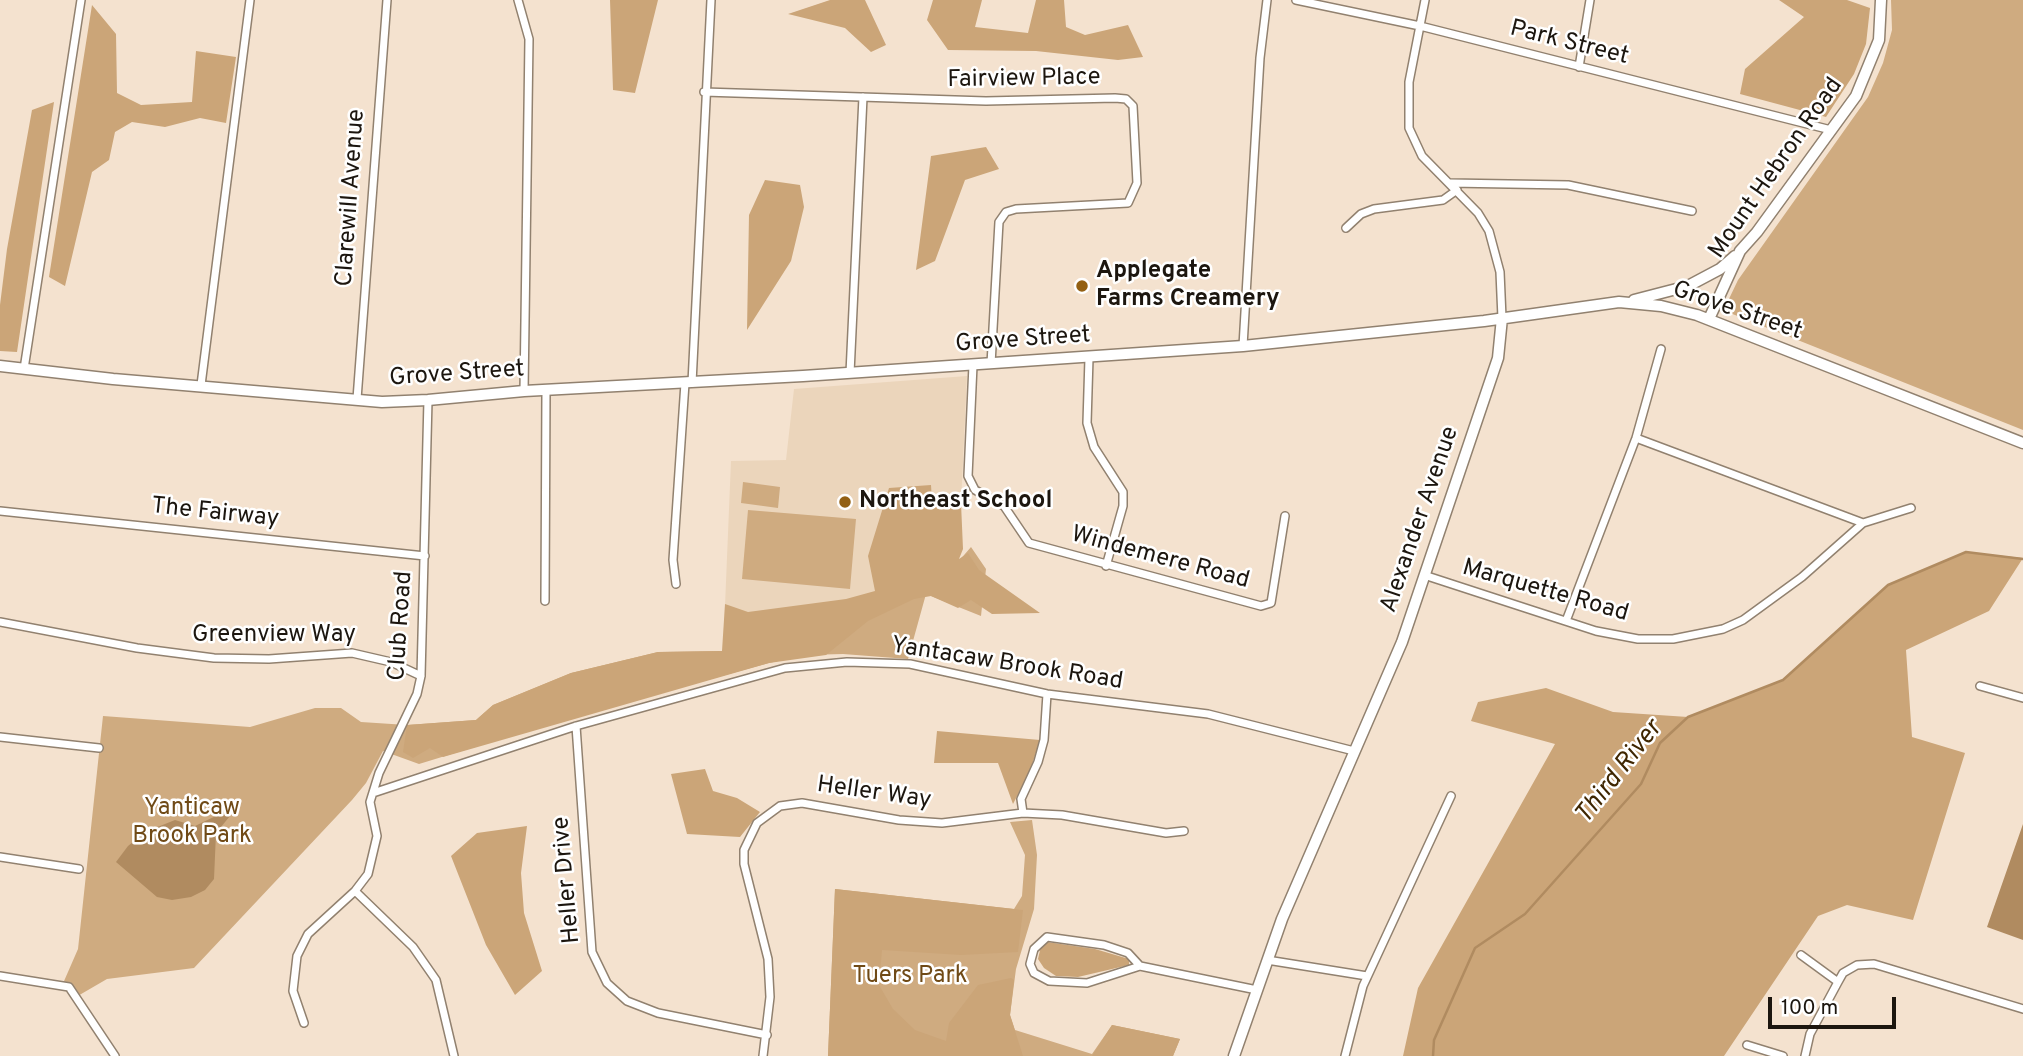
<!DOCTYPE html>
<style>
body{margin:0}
#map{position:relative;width:2023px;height:1056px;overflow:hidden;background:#f4e2cf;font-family:Overpass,sans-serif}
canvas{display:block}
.scale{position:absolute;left:1768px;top:997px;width:128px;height:32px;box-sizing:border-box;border:4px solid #1c160f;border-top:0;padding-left:9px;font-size:21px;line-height:24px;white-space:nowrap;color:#1c160f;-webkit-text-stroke:5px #fff;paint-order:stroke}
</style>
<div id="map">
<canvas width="2023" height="1056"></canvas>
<div class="scale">100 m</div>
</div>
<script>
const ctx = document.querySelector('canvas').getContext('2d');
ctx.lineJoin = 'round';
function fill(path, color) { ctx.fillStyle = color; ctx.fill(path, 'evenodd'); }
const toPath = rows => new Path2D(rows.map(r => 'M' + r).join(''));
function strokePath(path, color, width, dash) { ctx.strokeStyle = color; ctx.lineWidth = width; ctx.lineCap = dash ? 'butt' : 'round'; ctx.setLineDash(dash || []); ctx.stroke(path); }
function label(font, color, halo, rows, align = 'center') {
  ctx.font = font + ' Overpass,sans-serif'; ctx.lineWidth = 5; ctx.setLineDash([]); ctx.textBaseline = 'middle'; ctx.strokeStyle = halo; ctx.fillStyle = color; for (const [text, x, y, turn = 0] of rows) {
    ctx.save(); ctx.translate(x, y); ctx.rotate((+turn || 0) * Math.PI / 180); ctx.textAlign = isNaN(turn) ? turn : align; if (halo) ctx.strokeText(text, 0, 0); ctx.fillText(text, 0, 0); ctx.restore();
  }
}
const built = toPath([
 [967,376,961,503,884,601,724,630,731,461,786,460,794,389]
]);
const green = toPath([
 [1891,0,2023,0,2023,430,1730,313,1728,301,1738,280,1868,97,1883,63,1892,30],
 [743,482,780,487,778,508,741,503],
 [748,510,856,519,850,589,742,579],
 [971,547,986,569,981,616,926,594,908,659,843,654,806,655,769,663,576,716,419,764,383,751,366,783,352,800,194,968,107,979,76,997,61,988,78,949,103,716,250,727,315,708,341,708,361,722,407,725,476,720,493,705,571,673,658,652,722,651,884,601,958,562],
 [1032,820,1037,855,1034,909,1016,969,1010,1015,1015,1030,1092,1054,1112,1025,1180,1039,1173,1056,828,1056,835,889,1014,909,1022,896,1025,855,1010,822]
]);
const forest = toPath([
 [610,0,658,0,635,93,613,90],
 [830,0,865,0,886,45,871,52,845,28,788,14],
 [933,0,982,0,975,27,1028,33,1036,0,1064,0,1066,27,1085,35,1128,25,1143,57,1118,60,1036,51,948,50,927,20],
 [1779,0,1847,0,1870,8,1866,44,1854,74,1826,117,1740,94,1745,69,1804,17],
 [92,5,116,34,117,93,141,105,192,102,196,51,236,57,226,123,200,118,165,127,132,122,115,132,109,160,92,172,65,286,49,277],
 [54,102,17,352,0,351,0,305,7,249,32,110],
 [986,147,999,169,965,180,935,261,916,270,931,156],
 [765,180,800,185,804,207,791,261,747,330,749,215],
 [931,485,932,501,936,501,937,509,952,508,961,503,963,549,959,559,968,553,979,570,1040,613,992,614,971,600,958,608,931,596,914,599,868,621,826,655,769,663,443,757,430,748,413,758,403,752,407,725,476,720,493,705,571,673,658,652,722,651,725,604,748,612,846,599,875,591,868,556,889,488],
 [1966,552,2023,558,1989,611,1906,650,1912,737,1965,753,1913,920,1847,905,1818,916,1724,1056,1403,1056,1418,988,1555,744,1471,721,1478,702,1546,688,1613,712,1688,717,1783,680,1888,585],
 [937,731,1040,740,1030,771,1013,804,998,763,934,763],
 [705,769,713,791,737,798,760,812,740,837,687,834,671,774],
 [527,826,521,873,524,913,542,971,515,995,486,945,451,856,477,833],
 [835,889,1023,910,1018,952,961,955,882,950,879,985,893,1009,915,1030,946,1041,949,1023,978,985,1011,978,1014,980,1010,1015,1023,1056,828,1056],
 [1047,942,1095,949,1129,959,1129,965,1078,977,1056,976,1044,968,1038,959,1041,946],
 [1112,1025,1180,1039,1173,1056,1092,1056]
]);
const water = toPath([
 [224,812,230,816,216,833,214,879,205,890,191,897,172,900,157,897,116,862,128,846,145,832,175,820,195,826],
 [2023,824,2023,940,1987,927]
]);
const stream = toPath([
 [1433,1056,1434,1040,1475,948,1525,914,1641,784,1660,743,1688,717,1783,680,1888,585,1966,552,2023,559]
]);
const street = toPath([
 [518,0,529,39,524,391],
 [1296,0,1420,26,1831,130],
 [1425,0,1409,82,1409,128,1422,156,1478,213,1489,231,1500,272,1502,318],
 [1579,67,1590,0],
 [704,92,986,101,1115,98,1126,99,1133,106,1137,183,1128,203,1016,209,1006,212,999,222,991,364],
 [1450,183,1568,185,1692,211],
 [1346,228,1361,214,1374,209,1443,200,1457,190],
 [1243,346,1260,58,1267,0],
 [1089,358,1087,423,1094,447,1123,492,1123,506,1106,566],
 [973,365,968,476,975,490,1004,506,1029,543,1261,606,1271,603,1285,516],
 [24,369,81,0],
 [850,373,863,97],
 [692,383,711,0],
 [201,385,250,0],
 [357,399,387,0],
 [1636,438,1863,523],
 [0,511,425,556],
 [1424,575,1596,631,1638,639,1673,639,1723,629,1743,620,1802,577,1863,523,1911,508],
 [676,584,673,560,685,383],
 [545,601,546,390],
 [1566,621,1636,438,1661,349],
 [0,622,137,648,214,658,269,659,352,653,391,662,421,676],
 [1980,686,2023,698],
 [576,726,592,952,607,983,627,1001,658,1013,767,1035],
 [0,737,99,748],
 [373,793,576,726,785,668,847,662,910,664,1047,694,1208,714,1354,751],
 [1023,813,1021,799,1038,762,1044,740,1047,694],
 [0,857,79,869],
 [355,891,413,947,436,980,454,1056],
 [1801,955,1838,982],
 [1267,960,1367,976],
 [1140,966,1128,953,1104,945,1047,937,1034,949,1030,964,1034,973,1049,981,1087,983,1140,966,1257,990],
 [0,976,69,987,115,1056],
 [304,1023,293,991,297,956,308,934,355,891,368,874,377,836,370,802,379,773,417,694,421,676,428,400],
 [1747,1045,1783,1056],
 [763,1056,770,997,768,959,744,864,744,850,757,823,780,806,802,803,899,820,942,823,1023,813,1062,815,1166,833,1184,831],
 [1345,1056,1363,986,1451,796],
 [1805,1056,1810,1034,1838,982,1843,973,1857,965,1874,964,2023,1009]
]);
const secondary = toPath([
 [1634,300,1688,286,1720,269,1735,256],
 [1709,319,1740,251,1757,232,1856,96,1879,40,1881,0],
 [0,366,113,379,382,402,428,400,524,391,803,376,1243,346,1484,321,1619,302,1661,306,1697,315,2023,443],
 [1234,1056,1282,919,1402,642,1498,358,1502,318]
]);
const markers = [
 [1082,286,7,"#936013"],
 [845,502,7,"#936013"]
];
const streetNames = [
 ["Park Street",1569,44,14],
 ["Fairview Place",1024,80,-1],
 ["Mount Hebron Road",1777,169,-55],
 ["Clarewill Avenue",352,198,-86],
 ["Grove Street",1737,312,19],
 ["Grove Street",1023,341,-4],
 ["Grove Street",457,375,-4],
 ["The Fairway",215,514,6],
 ["Alexander Avenue",1421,520,-71],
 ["Windemere Road",1160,559,15],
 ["Marquette Road",1545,592,16],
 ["Club Road",402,626,-86],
 ["Greenview Way",274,636],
 ["Yantacaw Brook Road",1007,665,9],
 ["Heller Way",874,794,8],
 ["Heller Drive",568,880,-95]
];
const poiNames = [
 ["Applegate",1096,272],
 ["Farms Creamery",1096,300],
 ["Northeast School",859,502]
];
const parkNames = [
 ["Yanticaw",192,809],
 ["Brook Park",192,837],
 ["Tuers Park",910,977]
];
const waterNames = [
 ["Third River",1620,773,-52]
];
fill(built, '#ebd5bb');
fill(green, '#cfab80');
fill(forest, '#cba578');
fill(water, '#b08b60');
strokePath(stream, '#b08b60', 2.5);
strokePath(street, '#91816f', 10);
strokePath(secondary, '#91816f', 13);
strokePath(street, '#fff', 7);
strokePath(secondary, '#fff', 10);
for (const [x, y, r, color] of markers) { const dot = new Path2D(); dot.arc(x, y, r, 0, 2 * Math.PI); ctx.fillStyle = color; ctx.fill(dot); strokePath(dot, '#fff', 2.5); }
label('24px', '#1c160f', '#fff', streetNames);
label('bold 24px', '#1c160f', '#fff', poiNames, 'left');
label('24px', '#704a16', '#fff', parkNames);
label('italic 26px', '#3f2601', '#fff', waterNames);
</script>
